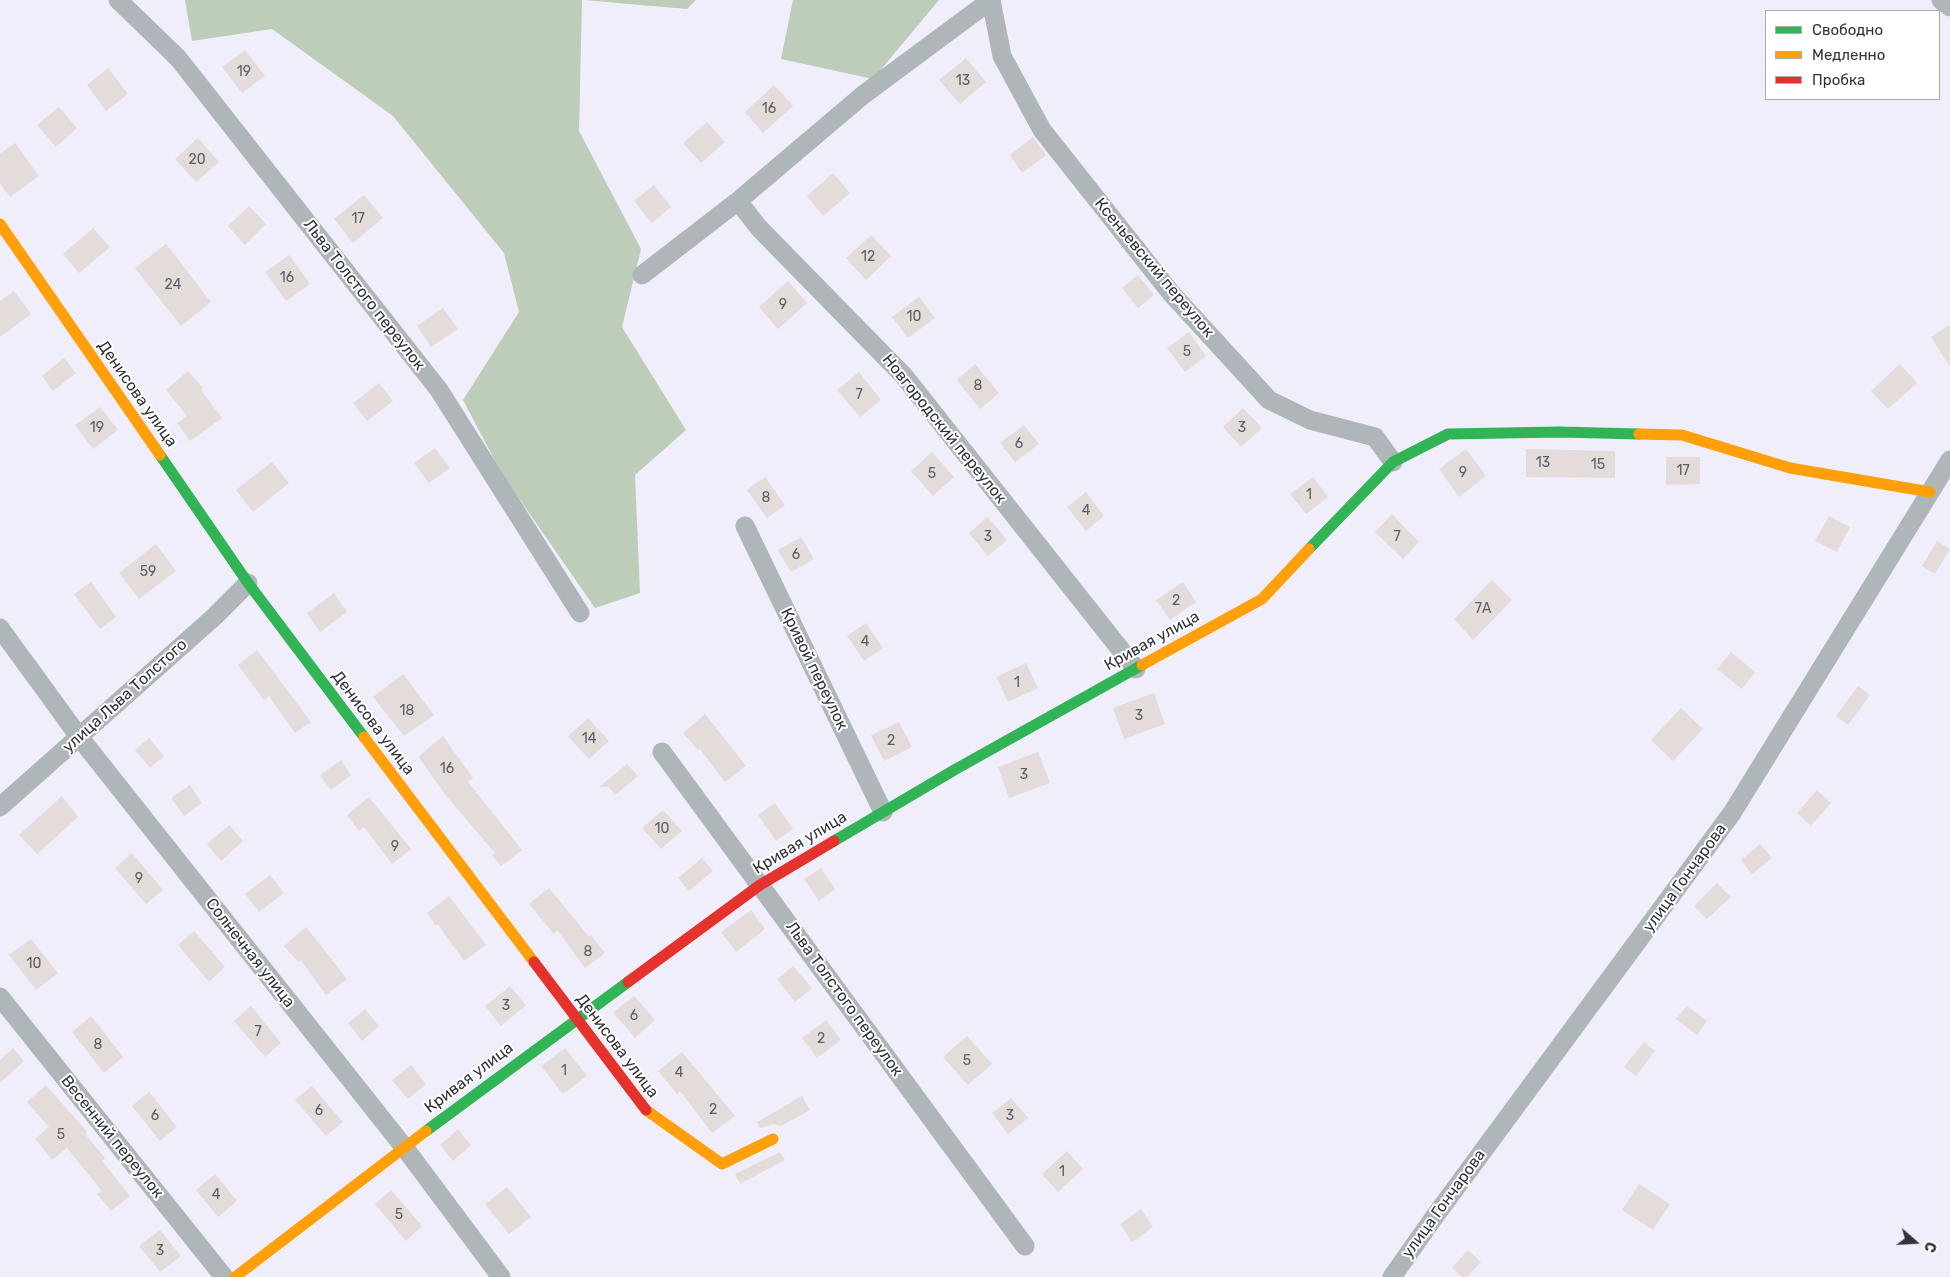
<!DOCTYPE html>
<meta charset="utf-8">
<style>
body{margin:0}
#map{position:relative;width:1950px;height:1277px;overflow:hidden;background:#f0eefa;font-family:Rubik,sans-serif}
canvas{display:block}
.legend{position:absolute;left:1765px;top:10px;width:175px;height:90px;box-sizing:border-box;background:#fff;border:1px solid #adadb0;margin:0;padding:6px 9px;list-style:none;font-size:15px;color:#33323a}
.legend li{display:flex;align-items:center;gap:10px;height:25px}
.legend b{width:25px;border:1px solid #adadb0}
.north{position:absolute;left:1890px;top:1217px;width:50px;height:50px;-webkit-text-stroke:4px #fff;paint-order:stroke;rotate:109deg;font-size:14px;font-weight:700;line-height:20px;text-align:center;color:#33323a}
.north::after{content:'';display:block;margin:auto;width:18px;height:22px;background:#33323a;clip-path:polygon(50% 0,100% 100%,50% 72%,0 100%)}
</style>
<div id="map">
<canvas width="1950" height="1277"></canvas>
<ul class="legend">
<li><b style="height:6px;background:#30b455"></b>Свободно</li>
<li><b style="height:6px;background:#ff9f0a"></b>Медленно</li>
<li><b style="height:6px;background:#e5322d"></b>Пробка</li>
</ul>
<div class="north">С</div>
</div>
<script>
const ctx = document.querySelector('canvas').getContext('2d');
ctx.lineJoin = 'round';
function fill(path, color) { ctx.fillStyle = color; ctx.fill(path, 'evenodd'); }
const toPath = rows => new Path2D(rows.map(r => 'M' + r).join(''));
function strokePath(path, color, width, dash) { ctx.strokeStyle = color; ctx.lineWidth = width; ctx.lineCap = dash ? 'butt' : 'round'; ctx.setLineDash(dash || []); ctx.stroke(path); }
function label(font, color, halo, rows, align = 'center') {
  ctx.font = font + ' Rubik,sans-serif'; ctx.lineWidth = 4; ctx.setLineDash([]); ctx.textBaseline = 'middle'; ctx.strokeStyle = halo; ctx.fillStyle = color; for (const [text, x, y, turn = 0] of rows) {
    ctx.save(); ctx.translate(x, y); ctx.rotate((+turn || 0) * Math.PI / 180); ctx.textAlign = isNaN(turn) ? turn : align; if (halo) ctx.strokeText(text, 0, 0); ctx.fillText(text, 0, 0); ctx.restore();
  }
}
const forest = toPath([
 [185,0,582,0,579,131,641,249,622,327,686,430,635,475,640,593,595,608,502,474,463,400,519,312,504,253,393,116,272,29,192,41],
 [584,0,696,0,687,9],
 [793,0,939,0,873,79,781,59]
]);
const building = toPath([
 [245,50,265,76,242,93,222,67],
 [966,58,986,82,960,104,939,80],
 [108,68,128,94,106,111,87,85],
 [774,85,793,106,763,133,745,112],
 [59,107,77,128,56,147,37,125],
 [707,122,725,142,701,163,683,143],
 [1033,137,1046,155,1022,173,1010,155],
 [198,138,219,162,196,182,175,159],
 [15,143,39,176,10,197,0,183,0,154],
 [833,173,850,193,823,216,807,196],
 [654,185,671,207,652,223,634,201],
 [364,195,383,218,353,243,334,219],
 [249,206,266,224,245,245,228,226],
 [93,228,110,247,79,273,63,254],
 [871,235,891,256,866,280,846,258],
 [166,244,211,302,181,326,135,268],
 [289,255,310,284,286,301,265,272],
 [1138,275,1154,295,1138,308,1122,288],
 [788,281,807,303,778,329,759,307],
 [14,291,31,314,0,337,0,301],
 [919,297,935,318,908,338,892,317],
 [443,308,458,329,431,347,417,326],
 [1950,325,1950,367,1931,337],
 [1189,332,1206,356,1185,372,1167,348],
 [64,358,76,373,53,391,42,376],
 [975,364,999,393,980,409,957,380],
 [1900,364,1917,383,1888,409,1871,391],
 [188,371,203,388,201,390,222,418,190,441,177,423,187,416,166,390],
 [859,372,881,400,860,417,837,390],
 [379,383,393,401,367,421,353,403],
 [100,407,118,430,93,449,75,425],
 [1243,408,1262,428,1241,447,1223,427],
 [1024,425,1039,444,1015,462,1000,443],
 [435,448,450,468,429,483,414,463],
 [1466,449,1486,476,1459,497,1439,469],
 [1526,449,1615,451,1615,478,1526,477],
 [932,452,954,477,933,496,911,471],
 [1666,457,1700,457,1700,484,1666,485],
 [272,462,289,483,253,512,236,490],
 [765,477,785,505,767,518,747,490],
 [1313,477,1328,497,1306,514,1290,494],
 [1086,492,1104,516,1086,531,1067,507],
 [1392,514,1419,542,1403,559,1375,532],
 [1829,516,1850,527,1837,552,1815,541],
 [988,517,1007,540,988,556,969,533],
 [801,537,814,559,791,572,778,550],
 [1937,541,1950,549,1935,574,1922,566],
 [156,544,176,571,139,599,119,573],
 [1492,580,1512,600,1473,640,1454,619],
 [91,582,116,617,100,629,74,594],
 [1183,582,1196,602,1170,620,1156,600],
 [334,593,347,612,320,632,307,613],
 [866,623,883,648,864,661,847,636],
 [257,650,311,722,295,733,269,696,264,700,238,665],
 [1731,652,1755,672,1742,689,1717,669],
 [1026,663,1038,688,1008,702,996,677],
 [403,674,434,715,404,736,373,697],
 [1858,686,1870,695,1848,725,1836,716],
 [1154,693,1165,724,1124,739,1113,708],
 [1681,708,1703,729,1673,761,1651,740],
 [705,714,746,766,725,782,700,749,698,750,683,733],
 [588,718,609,741,589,759,568,736],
 [899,722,912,747,884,761,871,735],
 [443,736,473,778,468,782,522,850,501,866,492,855,495,853,447,797,420,759,419,756],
 [149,738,164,756,150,768,135,750],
 [1038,752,1050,783,1009,798,998,767],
 [341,760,351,775,331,790,320,775],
 [627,764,638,776,615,795,609,787,599,787],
 [190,785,202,803,184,816,171,798],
 [1817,790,1831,803,1811,826,1797,813],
 [62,796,78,817,37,854,19,835],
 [369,797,411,849,392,864,364,827,359,831,347,815],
 [775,803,793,829,776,841,758,815],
 [663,810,682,831,661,849,642,828],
 [229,825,243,841,221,861,207,844],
 [1760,844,1772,858,1752,874,1741,860],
 [132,853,163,890,146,904,115,868],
 [702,858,713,871,689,891,678,878],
 [821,868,835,889,819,901,804,879],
 [270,875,284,893,259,912,245,894],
 [1717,883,1731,897,1707,919,1694,906],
 [549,888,589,937,591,935,605,953,585,968,557,930,554,934,529,904],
 [449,896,486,945,464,961,438,924,436,926,427,913],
 [751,910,765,929,736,952,721,932],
 [306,927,347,979,326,995,301,960,298,962,284,946],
 [194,931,225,967,209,982,178,945],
 [31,939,58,973,36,990,9,955],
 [793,966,812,988,795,1002,777,979],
 [510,986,526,1005,501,1026,485,1006],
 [634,996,655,1020,635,1038,613,1012],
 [251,1006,281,1043,265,1057,234,1021],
 [1687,1006,1707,1021,1697,1035,1676,1019],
 [365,1009,379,1026,362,1041,348,1023],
 [91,1016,123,1057,104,1073,72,1032],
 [826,1020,841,1040,817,1058,802,1038],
 [967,1036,992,1064,968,1085,943,1057],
 [1644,1042,1655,1051,1636,1076,1624,1067],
 [13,1048,24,1061,0,1083,0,1060],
 [565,1048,587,1076,563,1094,541,1066],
 [682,1052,735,1116,712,1133,680,1091,677,1094,658,1071],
 [411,1065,426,1084,408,1099,392,1080],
 [46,1085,87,1132,85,1134,105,1158,102,1161,130,1196,111,1211,97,1194,102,1191,67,1148,52,1160,35,1139,49,1127,27,1102],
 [312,1086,343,1122,326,1136,295,1100],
 [149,1092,177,1127,160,1141,132,1106],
 [802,1096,810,1110,781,1126,774,1124,760,1128,757,1122],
 [1011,1098,1028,1118,1008,1134,992,1113],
 [458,1129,471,1145,453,1161,440,1145],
 [1067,1151,1083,1169,1058,1192,1042,1174],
 [780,1152,785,1160,740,1184,735,1174],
 [215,1174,237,1201,218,1217,196,1190],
 [1639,1184,1670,1204,1653,1230,1622,1210],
 [507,1187,531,1217,509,1234,485,1204],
 [391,1190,422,1226,406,1241,375,1204],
 [1141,1209,1153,1227,1132,1242,1120,1224],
 [160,1230,181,1256,160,1272,139,1246],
 [1468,1250,1481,1262,1467,1277,1462,1277,1452,1268]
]);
const street = toPath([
 [118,0,178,58,439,390,580,613],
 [991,0,1002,56,1042,130,1171,293,1269,400,1310,420,1375,437,1393,462],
 [1941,0,1950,7],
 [738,201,759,228,904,376,1136,669],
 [642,275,738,201,863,95,991,0],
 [745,526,883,812],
 [0,628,80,738,404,1147,501,1277],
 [662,752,1025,1246],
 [0,807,214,617,248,583],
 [0,997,224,1277],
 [1392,1277,1435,1216,1732,813,1950,460]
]);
const fast = toPath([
 [160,455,248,583,364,737],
 [1309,549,1393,462,1448,434,1560,432,1639,434],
 [834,841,956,769,1142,665],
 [426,1131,628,982]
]);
const slow = toPath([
 [0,224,160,455],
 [1639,434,1682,435,1790,468,1930,492],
 [1142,665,1262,599,1309,549],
 [364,737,534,962],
 [646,1110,722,1164,773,1139],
 [235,1277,426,1131]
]);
const jam = toPath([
 [534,962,646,1110],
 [628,982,760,885,834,841]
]);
const numberNames = [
 ["19",244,72],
 ["13",963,81],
 ["16",769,109],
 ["20",197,160],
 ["17",358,219],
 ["12",868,257],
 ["16",287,278],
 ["24",173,285],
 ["9",783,305],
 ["10",914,317],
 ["5",1187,352],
 ["8",978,386],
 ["7",859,395],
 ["19",97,428],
 ["3",1242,428],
 ["6",1019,444],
 ["13",1543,463],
 ["15",1598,465],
 ["17",1683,471],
 ["9",1463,473],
 ["5",932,474],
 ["1",1309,495],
 ["8",766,498],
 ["4",1086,511],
 ["3",988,537],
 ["7",1397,537],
 ["6",796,555],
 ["59",148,572],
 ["2",1176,601],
 ["7А",1483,609],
 ["4",865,642],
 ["1",1017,683],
 ["18",407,711],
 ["3",1139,716],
 ["14",589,739],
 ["2",891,741],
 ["16",447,769],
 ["3",1024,775],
 ["10",662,829],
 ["9",395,847],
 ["9",139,879],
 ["8",588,952],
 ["10",34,964],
 ["3",506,1006],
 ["6",634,1016],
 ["7",258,1032],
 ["2",821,1039],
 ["8",98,1045],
 ["5",967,1061],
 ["1",564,1071],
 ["4",679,1073],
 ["2",713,1110],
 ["6",319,1111],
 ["6",155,1116],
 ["3",1010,1116],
 ["5",61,1135],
 ["1",1062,1172],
 ["4",216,1195],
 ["5",399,1215],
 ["3",160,1251]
];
const streetNames = [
 ["Ксеньевский переулок",1154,268,50],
 ["Льва Толстого переулок",364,295,52],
 ["Денисова улица",137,394,55],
 ["Новгородский переулок",944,429,51],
 ["Кривая улица",1152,641,-29],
 ["Кривой переулок",814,669,64],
 ["улица Льва Толстого",125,696,-42],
 ["Денисова улица",373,723,53],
 ["Кривая улица",800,843,-31],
 ["улица Гончарова",1685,878,-54],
 ["Солнечная улица",250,953,52],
 ["Льва Толстого переулок",844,999,54],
 ["Денисова улица",617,1046,53],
 ["Кривая улица",469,1078,-37],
 ["Весенний переулок",112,1137,51],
 ["улица Гончарова",1444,1204,-54]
];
fill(forest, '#beccba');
fill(building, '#e4dbdb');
strokePath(street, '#afb6ba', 19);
strokePath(fast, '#30b455', 11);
strokePath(slow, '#ff9f0a', 11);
strokePath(jam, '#e5322d', 11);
label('14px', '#5f5c62', null, numberNames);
label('16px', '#33323a', '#fff', streetNames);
</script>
